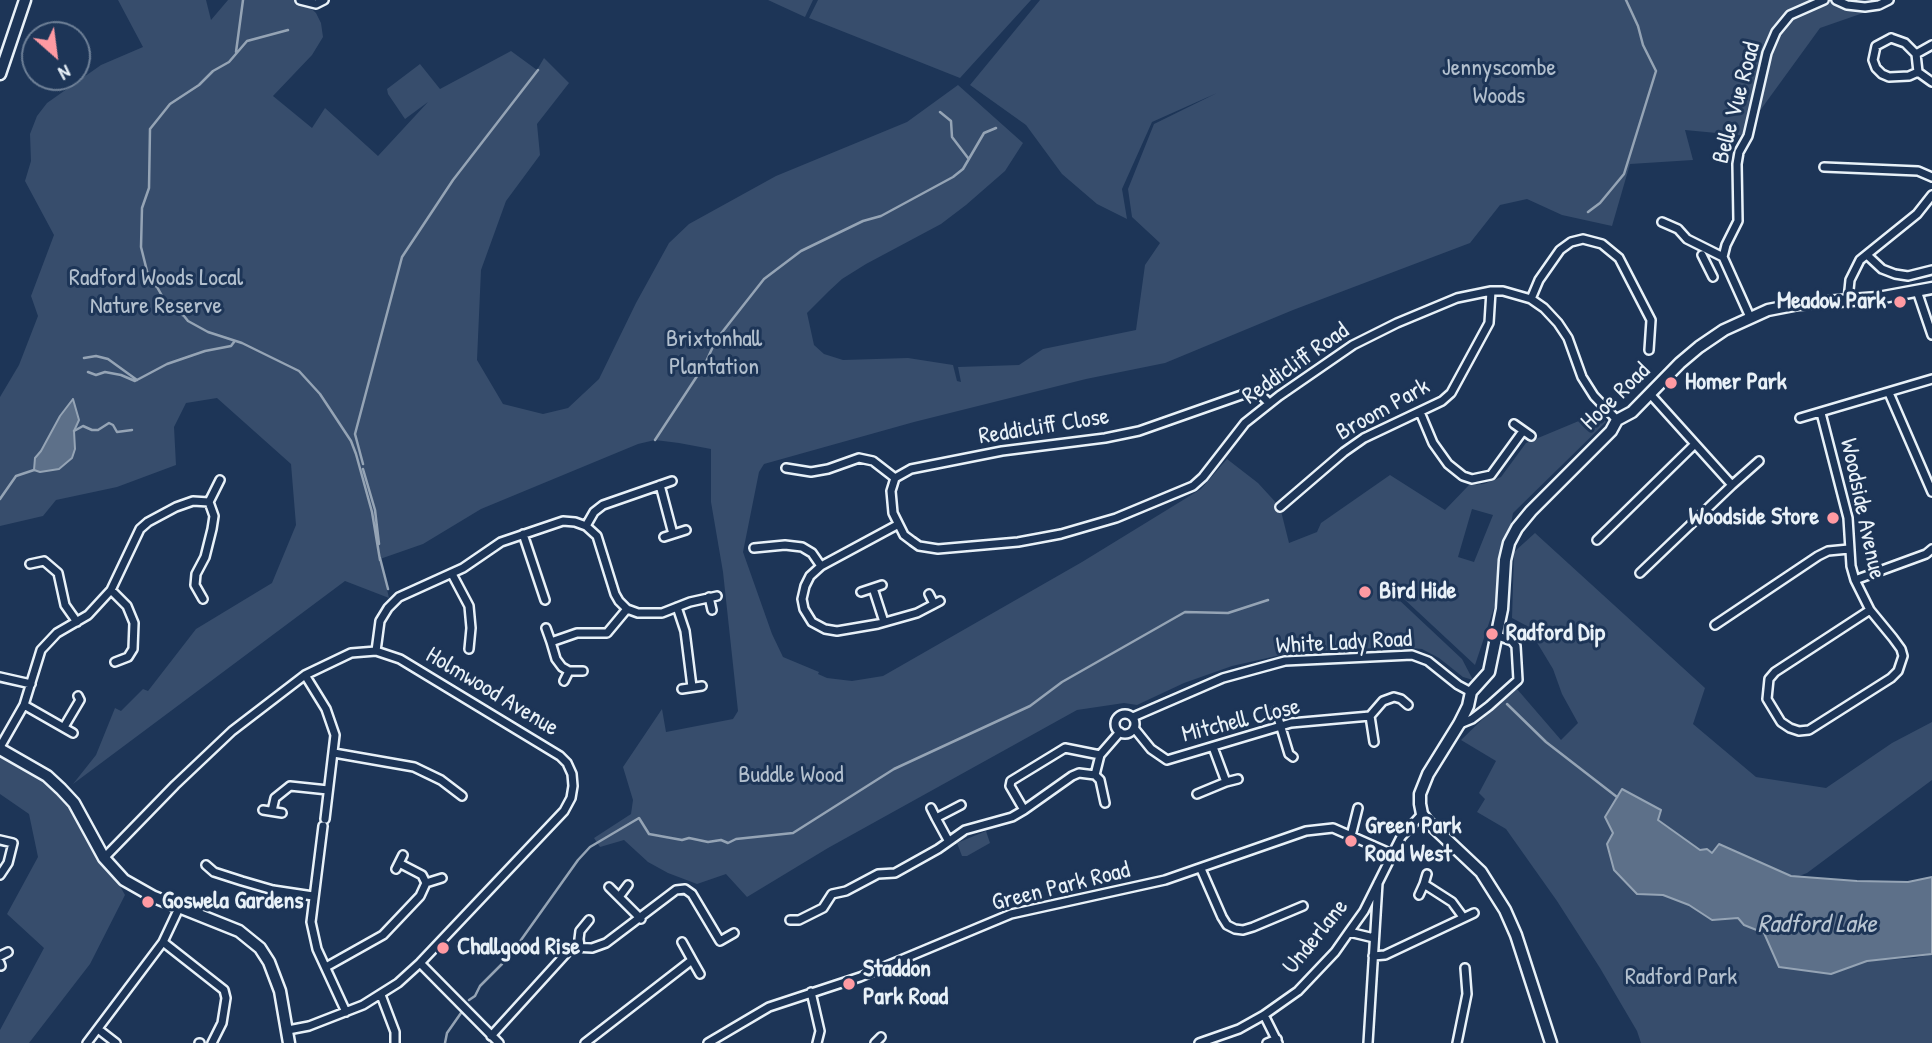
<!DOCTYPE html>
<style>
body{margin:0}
#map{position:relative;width:1932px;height:1043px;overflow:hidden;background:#1d3557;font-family:"Patrick Hand",sans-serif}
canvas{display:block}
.north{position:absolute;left:21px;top:21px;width:70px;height:70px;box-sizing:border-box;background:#1d3557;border:2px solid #6e8097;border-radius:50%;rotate:152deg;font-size:19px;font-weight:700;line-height:28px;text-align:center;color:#e8f1f8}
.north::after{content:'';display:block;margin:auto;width:24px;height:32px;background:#ff9aa2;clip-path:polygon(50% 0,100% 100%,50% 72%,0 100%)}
</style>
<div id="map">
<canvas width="1932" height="1043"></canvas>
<div class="north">N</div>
</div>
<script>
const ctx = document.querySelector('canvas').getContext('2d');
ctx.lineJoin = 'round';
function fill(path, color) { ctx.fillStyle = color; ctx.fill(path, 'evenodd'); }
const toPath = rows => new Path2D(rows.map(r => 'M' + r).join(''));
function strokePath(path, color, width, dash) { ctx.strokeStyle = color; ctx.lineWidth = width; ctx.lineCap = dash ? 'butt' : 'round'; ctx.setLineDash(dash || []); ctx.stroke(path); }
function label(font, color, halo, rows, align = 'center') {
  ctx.font = font + ' "Patrick Hand",sans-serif'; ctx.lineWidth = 6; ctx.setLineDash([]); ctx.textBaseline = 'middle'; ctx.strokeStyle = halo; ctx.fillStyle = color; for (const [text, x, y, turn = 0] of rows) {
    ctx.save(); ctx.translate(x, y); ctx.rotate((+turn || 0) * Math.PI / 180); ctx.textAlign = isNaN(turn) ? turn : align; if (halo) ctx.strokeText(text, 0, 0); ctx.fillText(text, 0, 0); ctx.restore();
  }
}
const green = toPath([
 [118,0,206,0,211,20,228,0,302,0,316,13,321,23,323,37,312,55,273,96,312,128,325,108,378,156,428,102,405,119,388,94,387,89,420,64,440,89,511,51,537,70,544,58,569,83,537,124,540,155,506,201,481,270,477,360,503,404,543,414,568,408,599,379,636,303,669,243,689,224,776,176,907,122,958,85,1023,143,1005,171,966,205,941,224,866,264,842,279,829,291,807,313,814,345,824,354,843,360,908,358,953,365,957,381,961,382,958,367,1019,365,1043,349,1136,330,1145,265,1160,243,1132,217,1128,189,1154,124,1217,93,1152,122,1122,189,1127,219,1097,204,1062,174,1026,125,970,85,1040,0,1848,0,1866,12,1820,28,1751,123,1748,136,1685,130,1693,160,1630,164,1612,226,1562,215,1527,199,1500,205,1470,243,1293,310,1165,363,1086,379,914,422,764,464,759,472,743,552,772,634,783,657,819,672,818,674,827,678,852,681,883,676,1082,562,1201,489,1227,459,1258,483,1280,507,1289,543,1317,532,1321,523,1390,475,1445,510,1469,485,1484,484,1501,477,1526,443,1598,413,1606,422,1513,513,1497,599,1475,665,1389,585,1397,598,1462,659,1473,680,1463,677,1439,658,1422,649,1398,647,1294,652,1232,666,1184,683,1137,705,1124,703,1077,710,828,848,747,897,726,874,697,884,668,873,648,862,624,840,600,847,594,838,631,814,633,800,623,767,662,709,666,732,733,719,738,711,723,572,711,502,711,449,679,443,655,440,638,444,481,509,423,544,380,559,389,598,345,581,73,784,96,755,115,708,121,711,143,689,148,691,196,629,272,583,296,525,291,464,217,398,186,403,174,427,176,465,117,487,56,500,43,516,0,526,0,397,19,365,38,316,31,296,54,235,25,181,31,161,30,134,37,116,47,103,101,65,143,47],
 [1472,509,1493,515,1474,562,1458,557],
 [768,0,813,0,805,17],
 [818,0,1031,0,960,78,809,18],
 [1535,533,1705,688,1693,724,1756,777,1826,788,1892,743,1932,722,1932,780,1807,873,1799,876,1791,876,1719,844,1712,854,1700,850,1658,819,1613,833,1637,894,1663,895,1689,905,1712,920,1738,918,1745,925,1764,933,1771,949,1831,974,1867,961,1915,958,1932,954,1932,1043,1641,1043,1637,1031,1600,968,1557,901,1506,829,1477,812,1485,799,1479,793,1496,761,1461,740,1492,710,1517,689,1561,740,1578,723,1562,694,1553,669,1527,626,1512,618,1514,552],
 [0,748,35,769,74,803,125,895,90,964,29,1043,0,1043,0,1030,44,948,7,914,38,857,29,814,0,794],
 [986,831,990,843,967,856,962,856,957,843]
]);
const water = toPath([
 [73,399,79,420,74,431,75,449,72,458,59,469,40,472,34,470,35,458,41,451,60,416,73,399],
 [1622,789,1661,810,1658,820,1700,850,1707,849,1712,853,1719,844,1791,876,1857,881,1908,882,1932,877,1932,954,1867,961,1831,974,1779,967,1764,933,1744,925,1738,918,1712,920,1689,905,1663,895,1637,894,1614,870,1607,844,1613,833,1605,817,1622,789]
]);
const stream = toPath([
 [288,30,247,41,229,62,213,71,199,85,170,104,150,129,149,188,142,208,141,247,150,283,157,287,169,308,184,316,188,321,208,332,242,343,299,371,320,394,351,441,356,454,372,512,380,560],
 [236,52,243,0],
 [940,112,951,121,952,137,968,158],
 [1588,212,1600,203,1624,174,1656,71,1643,45,1638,26,1626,0],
 [84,358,96,356,108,359,137,380],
 [88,372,96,375,105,372,121,375,135,381,167,364,205,351,231,346,234,342],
 [74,431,83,426,92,430,98,430,109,423,113,425,117,432,132,430],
 [655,440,705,364,716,340,764,279,801,251,863,221,881,216,953,177,963,169,984,133,996,128],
 [363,464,355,434,402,257,453,180,538,70],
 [363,469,375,510,379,544],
 [0,499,16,476,34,470],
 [380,558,388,589],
 [1507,704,1546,742,1617,797],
 [469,1000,475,996,480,986,502,964,506,956,521,940,578,860,590,847,639,818,649,834,682,840,689,838,708,842,721,840,728,843,736,839,793,833,894,769,1030,706,1062,682,1185,612,1228,613,1268,600],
 [445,1043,447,1033,461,1013]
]);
const street = toPath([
 [300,0,316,4,324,0],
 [1836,0,1847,5,1865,7,1879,5,1889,0],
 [1891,38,1905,43,1916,54,1918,72,1909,76,1889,77,1882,74,1876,68,1873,60,1876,46,1891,38],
 [1916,54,1932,45],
 [1918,72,1932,82],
 [1824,167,1918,171,1932,177],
 [1662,222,1678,229,1687,239,1723,257],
 [1702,255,1713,277],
 [1867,255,1882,269,1895,274,1908,276,1932,270],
 [1917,291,1932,335],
 [1531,299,1539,280,1560,250,1571,242,1583,239,1602,244,1619,258,1651,320,1649,350],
 [1848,300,1850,280,1860,260,1917,214,1932,195],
 [1750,317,1723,257,1726,245,1738,221,1737,164,1739,152,1748,136,1767,53,1776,32,1790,15,1824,0],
 [1889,393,1932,492],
 [1269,403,1258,392,1250,392,1139,431,1105,438,1002,451,911,469,895,478,891,491,893,513,904,535,912,541,919,546,938,549,1018,542,1061,534,1116,518,1193,486,1203,477,1245,423,1279,396,1353,345,1397,323,1457,298,1491,291,1503,291,1531,299,1544,308,1558,323,1568,338,1582,377,1594,396,1617,420],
 [1420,412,1433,443,1448,464,1463,476,1472,479,1491,475,1523,431],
 [1821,413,1848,518,1851,566,1855,580,1870,610,1893,638,1901,649,1903,656,1898,671,1891,678,1809,730,1799,731,1790,728,1781,722,1767,699,1769,679,1775,672,1870,610],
 [1800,418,1932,379],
 [1514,424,1531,436],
 [786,468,811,472,828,469,859,458,873,461,895,478],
 [660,485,673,534],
 [1732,485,1759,461],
 [1280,507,1344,452,1364,438,1442,401,1451,393,1489,323,1491,291],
 [897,525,821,566,810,576,805,586,802,599,804,609,812,622,825,629,837,631,878,624,917,613,940,601],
 [586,526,594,512,603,505,672,481],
 [523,534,545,600],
 [664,537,686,530],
 [1597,540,1695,444],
 [754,548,785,545,802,547,812,553,821,566],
 [30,564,44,561,58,573,65,605,77,622],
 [1640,573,1732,485,1650,394],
 [452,574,469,606,471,628,469,649],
 [1855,580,1926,554,1932,549],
 [873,588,884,622],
 [111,590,127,606,134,623,133,649,128,657,115,662],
 [861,592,882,585],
 [929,594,934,604],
 [709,597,712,610],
 [203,599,195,585,196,574,205,557,212,529,214,516,209,502,220,480],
 [677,607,685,631,692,687],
 [1715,625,1818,556,1828,551,1849,549],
 [546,628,551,642],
 [376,651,380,621,388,608,399,597,463,568,501,542,563,521,575,522,586,526,597,536,615,594,619,601,627,609,638,613,662,613,690,602,717,596],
 [583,671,569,671,562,667,556,659,551,642,577,633,607,633,627,609],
 [305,675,326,709,335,735,325,819],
 [0,677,31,684],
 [564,681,569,671],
 [682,689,702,686],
 [24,705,73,733],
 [1276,711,1289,754,1293,757],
 '1115 724a10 10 0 1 1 20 0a10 10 0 1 1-20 0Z',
 [1370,716,1374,742],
 [1133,717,1223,678,1285,661,1412,655,1428,661,1458,685,1471,692],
 [1460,724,1472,719,1489,706,1518,680,1516,646,1512,641,1498,636],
 [64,727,80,700,78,696],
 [1134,728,1151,749,1167,760,1291,723,1370,716,1383,701,1394,697,1401,699,1408,705],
 [0,747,24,705,41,650,57,633,88,615,111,590,140,529,148,522,176,507,193,501,209,502],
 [334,753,414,767,441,780,462,796],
 [1095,775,1100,780,1105,803],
 [1226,782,1238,779],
 [1197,794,1226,782,1213,747],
 [931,808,936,818],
 [263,810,282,813],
 [1024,810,1072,776,1079,773,1095,775,1100,755],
 [272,811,275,798,290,786,328,790],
 [323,826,311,922,317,949,346,1012],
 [1351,836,1358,808],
 [0,840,13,843,8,863,0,875],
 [948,840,936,818,961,805],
 [104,858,175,785,232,731,305,675,351,653,376,651,400,659,560,756,567,763,572,774,573,786,571,798,564,811,420,963,398,983,363,1005,309,1026,288,1030],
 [206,865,214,872,242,881,273,890,313,896],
 [396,869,403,855],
 [1201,869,1222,917,1227,925,1235,929,1243,930,1253,927,1303,906],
 [1427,874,1424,884,1452,902,1463,917],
 [426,883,442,878],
 [609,887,641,919],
 [1419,895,1424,884],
 [619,897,628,885],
 [790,920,799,920,823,908,832,894,846,891,878,874,895,873,938,849,965,830,1012,817,1024,810,1010,786,1011,781,1065,748,1100,755,1120,732],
 [1349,932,1374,938],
 [163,942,224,990,226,998,222,1023,212,1043],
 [580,947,579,939,580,931,589,920],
 [0,956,8,952],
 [1373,956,1385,955,1474,913],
 [692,960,700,974],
 [0,963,1,966],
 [420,963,499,1043],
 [326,967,383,935,420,896,426,883,422,875,399,863],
 [811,992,820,1031,817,1043],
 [381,995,395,1032,395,1043],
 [1264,1015,1278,1043],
 [98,1029,116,1043],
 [491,1036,572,947,592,948,606,943,676,890,685,889,692,894,720,941,734,933],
 [87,1043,163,942,180,906],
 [199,1043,200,1043],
 [585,1043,692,960,682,942],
 [708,1043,769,1007,860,977,1011,914,1165,880,1306,831,1333,828,1392,854],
 [875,1043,881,1037],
 [1199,1043,1239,1029,1264,1015,1298,991,1335,952,1349,932,1364,911,1401,837,1422,814],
 [1267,1043,1277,1039],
 [1368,1043,1378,883],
 [1457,1043,1467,994,1465,968]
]);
const secondary = toPath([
 [0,74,25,0],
 [0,749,47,776,61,789,74,803,104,858,124,880,154,897,239,931,260,948,269,962,280,991,289,1043],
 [1551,1043,1516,935,1505,910,1481,872,1428,822,1422,814,1420,804,1420,794,1428,774,1459,724,1468,706,1471,692,1489,672,1502,609,1505,560,1509,543,1517,528,1531,511,1611,431,1617,420,1632,412,1680,363,1699,347,1724,330,1768,310,1799,304,1878,298,1932,288]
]);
const markers = [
 [1900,302,7,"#ff9aa2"],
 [1671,383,7,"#ff9aa2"],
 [1833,518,7,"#ff9aa2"],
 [1365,592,7,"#ff9aa2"],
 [1492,634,7,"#ff9aa2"],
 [1351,841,7,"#ff9aa2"],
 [148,902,7,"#ff9aa2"],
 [443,948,7,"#ff9aa2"],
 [849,984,7,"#ff9aa2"]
];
const parkNames = [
 ["Jennyscombe",1499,69],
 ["Woods",1499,97],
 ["Radford Woods Local",156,279],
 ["Nature Reserve",156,307],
 ["Brixtonhall",714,340],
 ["Plantation",714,368],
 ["Buddle Wood",791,776],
 ["Radford Park",1681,978]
];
const streetNames = [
 ["Belle Vue Road",1737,103,-75],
 ["Reddicliff Road",1296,364,-35],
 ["Hooe Road",1616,397,-44],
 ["Broom Park",1383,410,-29],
 ["Reddicliff Close",1044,427,-9],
 ["Woodside Avenue",1862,509,78],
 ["White Lady Road",1344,643,-3],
 ["Holmwood Avenue",492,692,31],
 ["Mitchell Close",1241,721,-14],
 ["Green Park Road",1061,887,-14],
 ["Underlane",1316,937,-51]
];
const poiNames = [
 ["Meadow Park",1886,302,"right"],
 ["Homer Park",1685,383],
 ["Woodside Store",1819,518,"right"],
 ["Bird Hide",1379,592],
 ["Radford Dip",1506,634],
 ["Green Park",1365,827],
 ["Road West",1365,855],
 ["Goswela Gardens",162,902],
 ["Challgood Rise",457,948],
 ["Staddon",863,970],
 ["Park Road",863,998]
];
const waterNames = [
 ["Radford Lake",1817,925]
];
fill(green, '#374d6c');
fill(water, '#5d7089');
strokePath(water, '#95a4b5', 2);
strokePath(stream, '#95a4b5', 2.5);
strokePath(street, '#e8f1f8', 12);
strokePath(secondary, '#e8f1f8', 15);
strokePath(street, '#1d3557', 7);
strokePath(secondary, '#1d3557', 10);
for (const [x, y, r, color] of markers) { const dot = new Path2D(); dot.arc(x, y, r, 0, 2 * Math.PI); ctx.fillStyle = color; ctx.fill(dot); strokePath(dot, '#1d3557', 2.5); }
label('24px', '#b3c0ce', '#1d3557', parkNames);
label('24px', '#e8f1f8', '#1d3557', streetNames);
label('bold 24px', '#e8f1f8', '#1d3557', poiNames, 'left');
label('italic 26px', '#b7c4d1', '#1d3557', waterNames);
</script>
